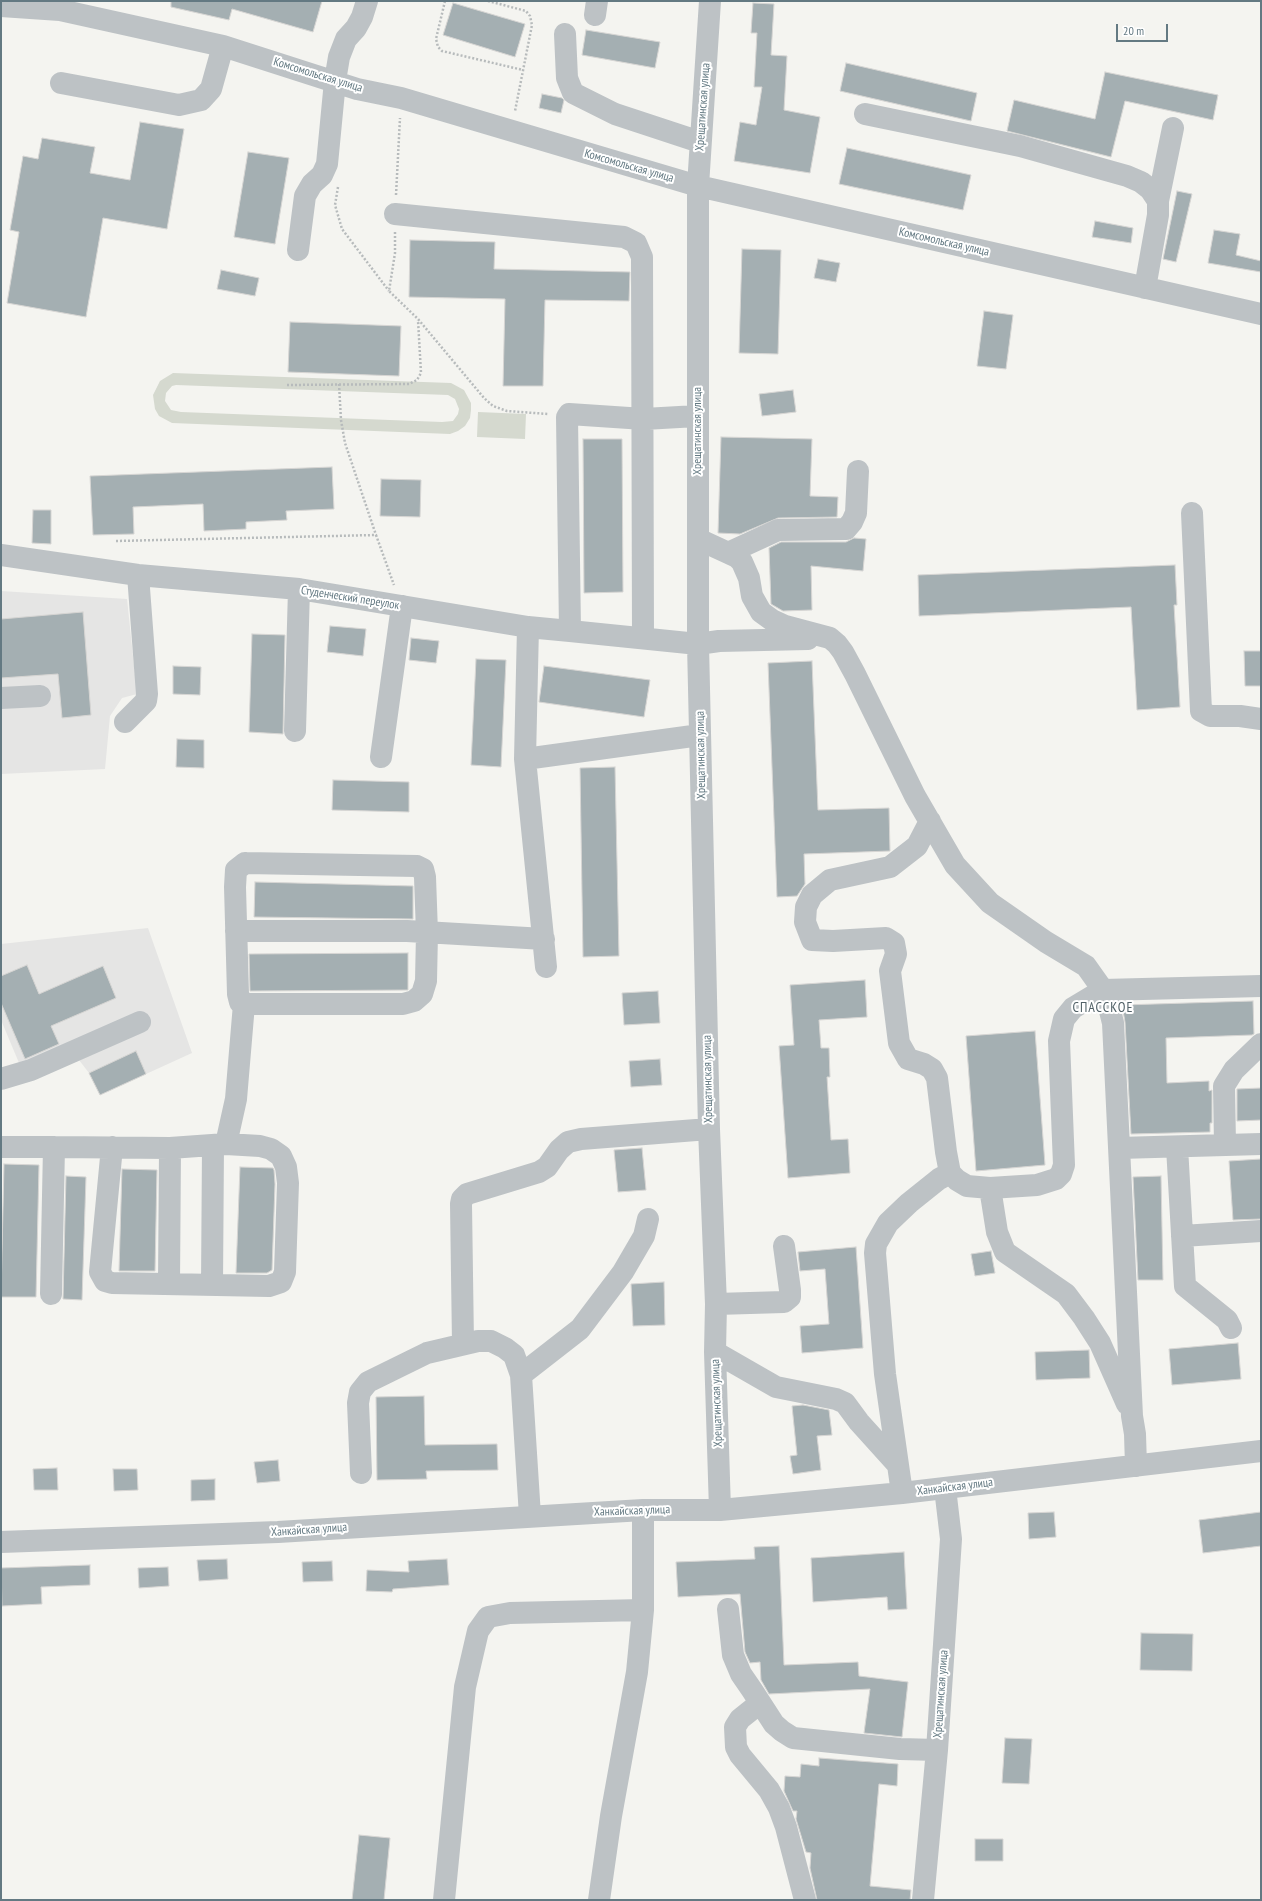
<!DOCTYPE html>
<meta charset="utf-8">
<style>
body{margin:0}
#map{position:relative;width:1262px;height:1901px;overflow:hidden;background:#f4f4f0;font-family:"PT Sans Narrow",sans-serif}
canvas{display:block}
.frame{position:absolute;inset:0;border:2px solid #637982;pointer-events:none}
.scale{position:absolute;left:1116px;top:24px;width:52px;height:18px;box-sizing:border-box;border:2px solid #637982;border-top:0;padding-left:5px;font-size:12px;line-height:14px;white-space:nowrap;color:#637982;-webkit-text-stroke:3px #fff;paint-order:stroke}
</style>
<div id="map">
<canvas width="1262" height="1901"></canvas>
<div class="frame"></div>
<div class="scale">20 m</div>
</div>
<script>
const ctx = document.querySelector('canvas').getContext('2d');
ctx.lineJoin = 'round';
function fill(path, color) { ctx.fillStyle = color; ctx.fill(path, 'evenodd'); }
const toPath = rows => new Path2D(rows.map(r => 'M' + r).join(''));
function strokePath(path, color, width, dash) { ctx.strokeStyle = color; ctx.lineWidth = width; ctx.lineCap = dash ? 'butt' : 'round'; ctx.setLineDash(dash || []); ctx.stroke(path); }
function label(font, color, halo, rows, align = 'center') {
  ctx.font = font + ' "PT Sans Narrow",sans-serif'; ctx.lineWidth = 4; ctx.setLineDash([]); ctx.textBaseline = 'middle'; ctx.strokeStyle = halo; ctx.fillStyle = color; for (const [text, x, y, turn = 0] of rows) {
    ctx.save(); ctx.translate(x, y); ctx.rotate((+turn || 0) * Math.PI / 180); ctx.textAlign = isNaN(turn) ? turn : align; if (halo) ctx.strokeText(text, 0, 0); ctx.fillText(text, 0, 0); ctx.restore();
  }
}
const built = toPath([
 [1,591,127,599,137,694,122,698,110,716,105,769,1,774],
 [148,928,192,1053,100,1095,89,1073,79,1060,27,1082,1,1020,1,944]
]);
const green = toPath([
 [173,373,451,383,464,390,471,403,471,410,470,418,465,426,458,431,450,434,172,423,159,416,155,409,153,395,160,381],
 [176,385,448,395,455,399,459,409,458,414,453,421,442,422,181,412,171,410,165,401,166,393,172,386],
 [478,412,526,414,525,439,477,437]
]);
const building = toPath([
 [171,1,322,1,313,32,232,9,229,20,171,7,171,1],
 [453,3,525,24,515,57,443,35,453,3],
 [753,3,774,4,771,55,787,56,784,110,820,117,810,173,734,161,740,122,756,125,762,87,754,87,757,33,751,33,753,3],
 [586,30,660,42,655,68,582,55,586,30],
 [846,63,977,93,971,121,840,91,846,63],
 [1105,72,1218,95,1213,120,1125,101,1111,157,1007,131,1014,100,1095,119,1105,72],
 [542,94,562,98,564,100,561,113,539,108,542,94],
 [140,122,184,129,167,229,103,218,86,317,7,303,19,232,10,230,23,156,38,159,42,138,95,147,90,173,130,180,140,122],
 [847,148,971,175,963,210,839,184,847,148],
 [248,152,289,158,275,244,234,237,248,152],
 [1177,191,1192,194,1176,262,1163,259,1177,191],
 [1095,221,1133,228,1131,243,1092,237,1095,221],
 [1214,230,1240,234,1236,255,1261,261,1261,272,1208,263,1214,230],
 [410,240,495,242,494,269,630,272,629,301,545,300,543,386,503,386,505,299,409,297,410,240],
 [742,249,781,250,778,354,739,353,742,249],
 [818,259,840,263,836,282,814,278,818,259],
 [221,270,259,278,255,296,217,289,221,270],
 [984,311,1013,315,1006,369,977,366,984,311],
 [290,322,401,326,399,376,288,372,290,322],
 [793,390,796,412,762,416,759,394,793,390],
 [721,437,812,439,810,496,838,497,837,517,778,518,740,534,718,533,721,437],
 [583,439,622,439,623,592,584,593,583,439],
 [332,467,334,509,286,511,287,520,246,522,246,529,204,531,203,504,133,507,134,534,93,535,90,476,332,467],
 [381,479,421,480,420,517,380,516,381,479],
 [33,510,51,510,51,544,32,543,33,510],
 [854,538,866,539,863,571,811,566,812,610,783,611,771,604,769,548,781,542,846,542,854,538],
 [1175,565,1177,605,1174,605,1180,707,1137,710,1131,607,919,616,918,575,1175,565],
 [83,612,91,715,62,718,58,674,1,678,1,619,83,612],
 [330,626,366,629,363,656,327,652,330,626],
 [252,634,285,635,283,734,249,732,252,634],
 [411,638,439,641,436,663,409,660,411,638],
 [1244,651,1261,651,1261,686,1245,686,1244,651],
 [476,659,506,660,501,767,471,765,476,659],
 [812,661,818,810,889,808,890,851,804,854,805,884,797,896,777,897,768,663,812,661],
 [173,666,201,667,200,695,173,694,173,666],
 [544,666,650,680,644,717,539,702,544,666],
 [177,739,204,740,204,768,176,767,177,739],
 [615,767,619,956,583,957,580,768,615,767],
 [333,780,409,782,409,812,332,810,333,780],
 [255,882,413,886,413,919,254,917,255,882],
 [408,953,408,990,250,991,249,954,408,953],
 [27,965,39,994,103,966,116,998,51,1026,59,1044,25,1059,1,1003,1,976,27,965],
 [865,980,867,1017,819,1020,821,1048,829,1048,830,1077,827,1077,831,1140,848,1139,850,1173,788,1178,779,1046,794,1045,790,985,865,980],
 [658,991,660,1023,624,1025,622,993,658,991],
 [1253,1001,1254,1034,1252,1035,1166,1038,1167,1083,1209,1081,1209,1091,1212,1090,1212,1123,1210,1123,1210,1132,1131,1134,1125,1022,1122,1005,1253,1001],
 [1035,1031,1045,1165,976,1171,966,1036,1035,1031],
 [136,1051,146,1074,100,1095,89,1073,136,1051],
 [660,1059,662,1085,631,1087,629,1061,660,1059],
 [1261,1088,1261,1120,1237,1121,1237,1089,1261,1088],
 [642,1148,646,1190,618,1192,614,1150,642,1148],
 [1261,1159,1261,1219,1233,1220,1229,1161,1261,1159],
 [4,1164,39,1165,36,1297,1,1297,4,1164],
 [240,1167,273,1168,274,1170,275,1184,272,1270,267,1273,236,1273,240,1167],
 [122,1169,157,1170,155,1271,119,1271,122,1169],
 [66,1176,86,1177,82,1300,63,1299,66,1176],
 [1161,1176,1163,1280,1138,1280,1133,1177,1161,1176],
 [856,1247,863,1348,802,1353,800,1326,829,1324,825,1269,800,1271,798,1252,856,1247],
 [991,1251,995,1273,975,1276,971,1254,991,1251],
 [664,1282,665,1325,633,1326,631,1284,664,1282],
 [1238,1343,1241,1379,1172,1385,1169,1349,1238,1343],
 [1089,1350,1090,1378,1036,1380,1035,1352,1089,1350],
 [424,1396,425,1445,497,1444,498,1470,426,1471,427,1479,377,1480,376,1397,424,1396],
 [803,1405,829,1410,832,1435,817,1436,821,1470,793,1474,790,1456,797,1455,792,1406,803,1405],
 [278,1460,280,1481,257,1483,254,1462,278,1460],
 [57,1468,58,1490,34,1490,33,1469,57,1468],
 [113,1469,137,1469,138,1490,114,1491,113,1469],
 [215,1479,215,1500,191,1501,191,1480,215,1479],
 [1054,1512,1056,1537,1029,1539,1028,1513,1054,1512],
 [1261,1512,1261,1546,1203,1553,1199,1520,1261,1512],
 [779,1546,784,1665,858,1662,859,1676,908,1682,902,1737,864,1733,870,1689,769,1694,761,1680,760,1662,750,1663,745,1652,740,1594,678,1597,676,1562,755,1559,754,1547,779,1546],
 [904,1552,907,1609,888,1610,887,1597,813,1602,811,1558,904,1552],
 [227,1559,228,1579,199,1581,197,1560,227,1559],
 [447,1559,449,1585,393,1589,392,1592,366,1591,367,1570,409,1572,408,1561,447,1559],
 [332,1561,333,1581,303,1582,302,1562,332,1561],
 [90,1565,90,1585,41,1587,42,1604,2,1606,1,1568,90,1565],
 [168,1567,169,1586,139,1588,138,1568,168,1567],
 [1141,1633,1193,1634,1192,1671,1140,1670,1141,1633],
 [1005,1738,1032,1739,1029,1784,1002,1783,1005,1738],
 [819,1758,898,1764,897,1786,879,1784,870,1886,911,1890,910,1900,817,1900,810,1868,811,1853,806,1852,796,1819,797,1811,793,1811,784,1791,785,1776,800,1777,801,1764,819,1766,819,1758],
 [359,1835,390,1838,384,1900,352,1900,359,1835],
 [975,1839,1003,1839,1003,1861,975,1861,975,1839]
]);
const path = toPath([
 [445,1,436,39,438,47,442,51,523,70],
 [488,1,526,11,530,16,532,25,515,111],
 [338,187,335,205,342,229,389,291],
 [396,195,400,118],
 [395,232,395,253,389,291,418,319,484,398,493,406,507,411,548,414],
 [339,384,341,420,345,443,376,535],
 [287,385,409,384,417,380,421,373,418,320],
 [116,541,376,535,394,585]
]);
const minor = toPath([
 [710,1,698,186,698,644,709,1129,716,1304,715,1352,720,1510],
 [1,6,60,10,223,46,357,89,401,98,698,186,1261,314],
 [595,15,597,1],
 [565,34,567,78,573,93,615,114,700,142],
 [61,83,179,105,201,100,211,89,223,46],
 [865,114,1020,146,1127,176,1141,182,1150,189,1158,201,1158,215,1145,288],
 [1158,201,1173,128],
 [395,214,624,237,636,243,642,257,643,637],
 [298,250,305,196,312,184,322,175,327,164,335,81,339,57,346,39,356,28,362,17,367,1],
 [1192,513,1201,711,1210,716,1240,716,1261,719],
 [698,539,737,557,742,562,749,578,752,596,761,612,772,620,785,626,830,638,837,644,843,652,855,674,915,796,955,865,990,903,1046,942,1086,966,1103,990,1108,1003,1113,1023,1132,1416,1135,1434,1136,1466],
 [728,553,778,530,846,529,852,522,856,513,858,471],
 [1,555,138,575,299,589,528,627,570,631,698,644,719,641,808,639],
 [528,627,525,759,546,967],
 [570,631,567,417,569,414,644,419,697,416],
 [1,698,40,696],
 [125,722,146,701,147,694,138,575],
 [295,731,299,589],
 [381,757,402,606],
 [525,759,700,735],
 [930,821,917,846,890,867,830,880,812,895,806,907,805,922,812,940,833,941,886,938,894,943,896,954,890,971,899,1043,908,1059,924,1064,932,1069,937,1078,946,1152,950,1173,957,1180,967,1186,990,1188,1037,1185,1056,1179,1061,1174,1064,1165,1059,1041,1064,1019,1073,1008,1103,990,1261,986],
 [245,863,417,866,423,869,425,877,427,933,426,981,422,994,414,1001,403,1004,249,1004,240,1002,238,994,235,887,236,870,245,863],
 [236,931,407,931,544,939],
 [1,1079,31,1070,140,1022],
 [226,1144,236,1099,244,1004],
 [1225,1145,1224,1086,1234,1070,1261,1044],
 [1,1147,54,1147,170,1148,226,1144,260,1146,271,1149,281,1156,286,1167,288,1183,285,1272,281,1282,269,1286,112,1283,105,1281,100,1272,112,1147],
 [1177,1147,1185,1286,1227,1320,1231,1328],
 [1119,1148,1261,1144],
 [990,1188,997,1232,1005,1252,1066,1294,1084,1318,1100,1343,1127,1404],
 [1182,1236,1261,1231],
 [169,1284,170,1148],
 [212,1285,213,1145],
 [51,1294,54,1147],
 [716,1304,784,1302,790,1297,790,1290,784,1246],
 [463,1344,461,1204,462,1199,467,1194,539,1172,547,1167,559,1150,568,1142,581,1139,709,1129],
 [715,1352,776,1387,836,1399,845,1403,859,1422,896,1463],
 [521,1375,580,1329,623,1272,644,1236,648,1219],
 [361,1473,358,1403,360,1392,368,1382,427,1353,478,1341,491,1341,505,1348,514,1355,521,1375,530,1516],
 [902,1493,885,1374,875,1253,876,1244,888,1223,909,1203,939,1179,950,1173],
 [1,1542,278,1532,643,1510,720,1510,902,1493,1261,1451],
 [728,1609,733,1655,741,1674,752,1690,774,1724,782,1731,793,1738,900,1749,937,1750],
 [760,1703,740,1719,735,1727,736,1747,740,1755,769,1790,779,1808,786,1827,805,1900],
 [444,1900,465,1687,478,1631,488,1617,510,1613,643,1610],
 [599,1900,611,1816,637,1672,643,1610,643,1510],
 [923,1900,937,1750,951,1539,945,1488]
]);
const streetNames = [
 ["Комсомольская улица",318,75,17],
 ["Хрещатинская улица",703,107,-86],
 ["Комсомольская улица",629,166,16],
 ["Комсомольская улица",944,242,13],
 ["Хрещатинская улица",698,431,-90],
 ["Студенческий переулок",350,598,9],
 ["Хрещатинская улица",701,755,-91],
 ["Хрещатинская улица",708,1079,-91],
 ["Хрещатинская улица",717,1403,-92],
 ["Ханкайская улица",955,1487,-7],
 ["Ханкайская улица",632,1511,-2],
 ["Ханкайская улица",309,1530,-4],
 ["Хрещатинская улица",941,1694,-86]
];
const quarterNames = [
 ["СПАССКОЕ",1103,1008]
];
fill(built, '#e5e5e4');
fill(green, '#d5d9cf');
fill(building, '#a4afb2');
strokePath(building, '#d6d5d3', 1);
strokePath(path, '#b7bbbc', 2.5, [2, 2]);
strokePath(minor, '#bdc2c5', 22);
label('12px', '#637982', '#fff', streetNames);
ctx.letterSpacing = '1px';
label('14px', '#516167', '#fff', quarterNames);
ctx.letterSpacing = '0px';
</script>
